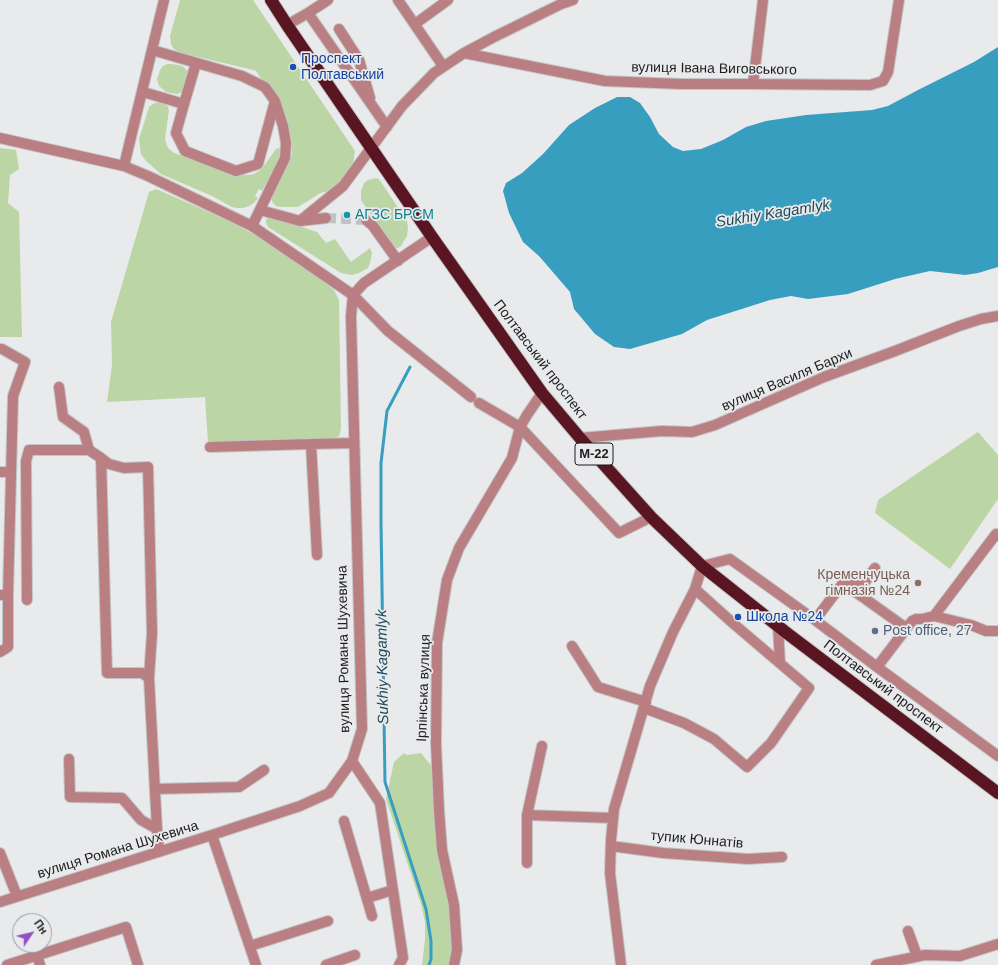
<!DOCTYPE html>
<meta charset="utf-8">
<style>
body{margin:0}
#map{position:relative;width:998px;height:965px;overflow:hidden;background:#e9eaec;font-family:Helvetica,sans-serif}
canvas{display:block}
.north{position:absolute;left:12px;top:913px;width:40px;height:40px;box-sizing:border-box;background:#e9eaec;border:1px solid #97989a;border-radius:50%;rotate:55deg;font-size:11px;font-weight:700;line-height:16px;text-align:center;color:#1d1d1e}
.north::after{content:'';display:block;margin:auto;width:14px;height:18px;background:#934fc4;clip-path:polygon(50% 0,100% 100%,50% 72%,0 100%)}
</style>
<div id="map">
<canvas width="998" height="965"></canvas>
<div class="north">Пн</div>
</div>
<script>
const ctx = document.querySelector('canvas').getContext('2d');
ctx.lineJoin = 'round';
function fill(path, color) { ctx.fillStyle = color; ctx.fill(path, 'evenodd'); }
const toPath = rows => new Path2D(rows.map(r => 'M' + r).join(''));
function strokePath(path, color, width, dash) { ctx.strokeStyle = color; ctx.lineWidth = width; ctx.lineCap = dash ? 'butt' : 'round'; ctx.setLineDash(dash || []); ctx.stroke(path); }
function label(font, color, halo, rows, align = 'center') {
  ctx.font = font + ' Helvetica,sans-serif'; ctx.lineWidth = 3.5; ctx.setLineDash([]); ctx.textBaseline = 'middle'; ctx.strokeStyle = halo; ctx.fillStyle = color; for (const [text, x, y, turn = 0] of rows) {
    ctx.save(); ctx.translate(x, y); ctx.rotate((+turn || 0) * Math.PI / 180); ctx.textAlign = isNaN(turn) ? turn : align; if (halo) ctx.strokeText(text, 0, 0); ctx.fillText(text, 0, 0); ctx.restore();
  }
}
const green = toPath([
 [180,0,253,0,355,151,352,171,332,191,323,192,319,194,298,207,280,207,276,206,273,203,271,199,272,194,288,164,292,154,292,147,291,138,287,120,283,111,256,71,249,69,178,52,173,48,171,44,170,36],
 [167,64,172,64,182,66,187,70,188,73,184,91,182,92,177,94,166,92,159,86,157,79,160,70,163,66],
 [155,103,164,103,168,107,169,110,165,139,167,146,169,149,174,153,234,174,249,175,254,174,259,171,263,167,276,149,278,148,280,149,280,154,276,165,262,191,259,189,255,196,258,198,254,203,249,206,243,208,237,208,232,207,212,196,161,174,146,161,141,154,139,139,149,107,153,104],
 [0,148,16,150,19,169,10,175,8,203,19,212,22,337,0,337],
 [376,178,379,179,407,221,408,229,407,236,401,246,398,248,393,247,361,200,361,191,364,183,368,180],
 [156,189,232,222,278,248,324,281,334,290,339,300,341,429,339,436,333,439,208,443,205,397,107,402,112,365,111,322,149,192],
 [272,217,317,232,326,243,335,239,351,262,370,248,372,253,370,263,368,268,359,273,352,275,341,273,268,227,266,223,266,220,268,218],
 [978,432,998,455,998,499,950,569,875,513,878,500],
 [404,753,407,755,421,753,434,769,448,893,452,948,449,965,422,965,425,940,425,922,421,904,386,799,394,762]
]);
const water = toPath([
 [998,47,998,267,978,273,965,275,930,271,895,279,848,294,808,299,791,296,770,300,707,320,682,334,630,349,614,347,595,334,574,309,570,292,539,256,523,242,509,213,503,191,506,183,522,173,543,154,569,125,595,108,617,97,630,97,640,103,650,117,659,134,673,147,683,151,701,149,723,140,746,127,766,121,806,115,872,110,888,106,918,90,974,62]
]);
const stream = toPath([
 [410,367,387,411,381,463,381,523,385,782,426,909,431,941,431,959,429,965]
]);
const minorTunnel = toPath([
 [326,218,366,220]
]);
const minor = toPath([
 [398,0,443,66],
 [308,13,387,127],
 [415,24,448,0],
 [287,25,308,13,328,0],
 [339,29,359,60,370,98],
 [152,50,242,76,265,87,275,101,283,126,286,143,285,158,252,226],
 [464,53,605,81,681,84,753,84,870,85,883,81,888,72,899,0],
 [753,84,763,0],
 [143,92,184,104,196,63],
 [184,104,176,133,185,151,236,171,258,164,275,101],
 [0,138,124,166,148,176,252,226,353,295,388,331,471,397],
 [124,166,164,0],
 [260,210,300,221,326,218],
 [366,220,373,226,398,261],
 [300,221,343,186,402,106,434,73,464,53,494,37,561,4,573,0],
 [0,349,2,349,25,362,13,396,8,595,0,595],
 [59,387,63,417,84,432,89,450],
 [479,403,520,427,619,533,651,517],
 [580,438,662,431,692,432,715,425,824,377,895,351,959,326,981,319,998,316],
 [210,447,311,444],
 [101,458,109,464,124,468,148,467,152,633,149,678],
 [0,472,11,472],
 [317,555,311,444,354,443],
 [843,583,906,628],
 [27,600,26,461,29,450,89,450,101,458,107,673,142,673,149,678,157,829,159,852],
 [934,616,971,625,986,631,998,631],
 [815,620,843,583,850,581,862,586,875,568],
 [778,626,780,663],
 [572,646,598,687,646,702],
 [0,652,8,647,8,595],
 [877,667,912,621,916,619,922,619,934,616,996,534,998,536],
 [644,708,684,723,714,739,747,767,771,743,809,688,735,625,695,589],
 [69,759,70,797,122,798,141,820,157,829],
 [352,761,380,803,403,958,399,965],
 [155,789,239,787,264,770],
 [527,815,542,746],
 [344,821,372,916],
 [212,835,256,965],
 [611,846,663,853,748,859,782,857],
 [0,853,17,896],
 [527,863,527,815,613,818],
 [367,898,393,890],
 [0,902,212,835,300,806,329,793,352,761,362,729,351,316,353,295,364,283,432,237],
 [908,931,917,956],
 [250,946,328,921],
 [37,955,40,965],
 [7,965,126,927,138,965],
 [326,965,355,955],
 [454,965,457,950,454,905,442,850,439,811,436,744,437,643,447,580,459,548,512,458,520,427,527,415,542,393],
 [621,965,610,873,611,840,614,809,650,686,673,632,695,589,702,566,730,559,815,620,877,667,998,756],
 [876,965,925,955,960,956,998,944]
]);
const highway = toPath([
 [271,0,287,25,432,237,542,393,580,438,651,517,702,566,721,581,788,634,998,793]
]);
const markers = [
 [293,67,4,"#1a4fb4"],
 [347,215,4,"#0f9aa8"],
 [918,583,4,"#8d6e63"],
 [738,617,4,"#1a4fb4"],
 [875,631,4,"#5c6f8a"]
];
const shields = [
 [594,454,38]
];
const shieldNames = [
 ["М-22",594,454]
];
const transitNames = [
 ["Проспект",301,59],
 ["Полтавський",301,75],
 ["Школа №24",746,617]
];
const streetNames = [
 ["вулиця Івана Виговського",714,69,1],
 ["Полтавський проспект",540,360,53],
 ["вулиця Василя Бархи",787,380,-23],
 ["вулиця Романа Шухевича",344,649,-91],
 ["Полтавський проспект",883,687,37],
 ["Ірпінська вулиця",424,688,-88],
 ["тупик Юннатів",697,840,5],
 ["вулиця Романа Шухевича",118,850,-17]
];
const cultureNames = [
 ["АГЗС БРСМ",355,215]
];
const educationNames = [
 ["Кременчуцька",910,575],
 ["гімназія №24",910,591]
];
const serviceNames = [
 ["Post office, 27",883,631]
];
const waterNames = [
 ["Sukhiy Kagamlyk",773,214,-9],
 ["Sukhiy Kagamlyk",383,667,-91]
];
fill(green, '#bcd5a4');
fill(water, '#379ebf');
strokePath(stream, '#379ebf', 3);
strokePath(minorTunnel, '#c0c1c3', 10, [10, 5]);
strokePath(minor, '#c4c5c7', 12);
strokePath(highway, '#c4c5c7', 14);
strokePath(minor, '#ba7f83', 10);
strokePath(highway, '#591521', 12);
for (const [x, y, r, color] of markers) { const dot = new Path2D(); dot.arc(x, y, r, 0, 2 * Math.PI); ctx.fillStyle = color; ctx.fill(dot); strokePath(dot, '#e9eaec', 1.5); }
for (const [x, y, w] of shields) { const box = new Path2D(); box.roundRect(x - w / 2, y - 11, w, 22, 3); ctx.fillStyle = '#e9eaec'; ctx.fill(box); strokePath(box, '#1d1d1e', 1); }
label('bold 13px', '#1d1d1e', null, shieldNames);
label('14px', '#164399', '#e9eaec', transitNames, 'left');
label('14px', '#1d1d1e', '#e9eaec', streetNames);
label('14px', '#0d838f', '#e9eaec', cultureNames, 'left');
label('14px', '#785e54', '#e9eaec', educationNames, 'right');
label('14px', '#4e5e75', '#e9eaec', serviceNames, 'left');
label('italic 15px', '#1f4a59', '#e9eaec', waterNames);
</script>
